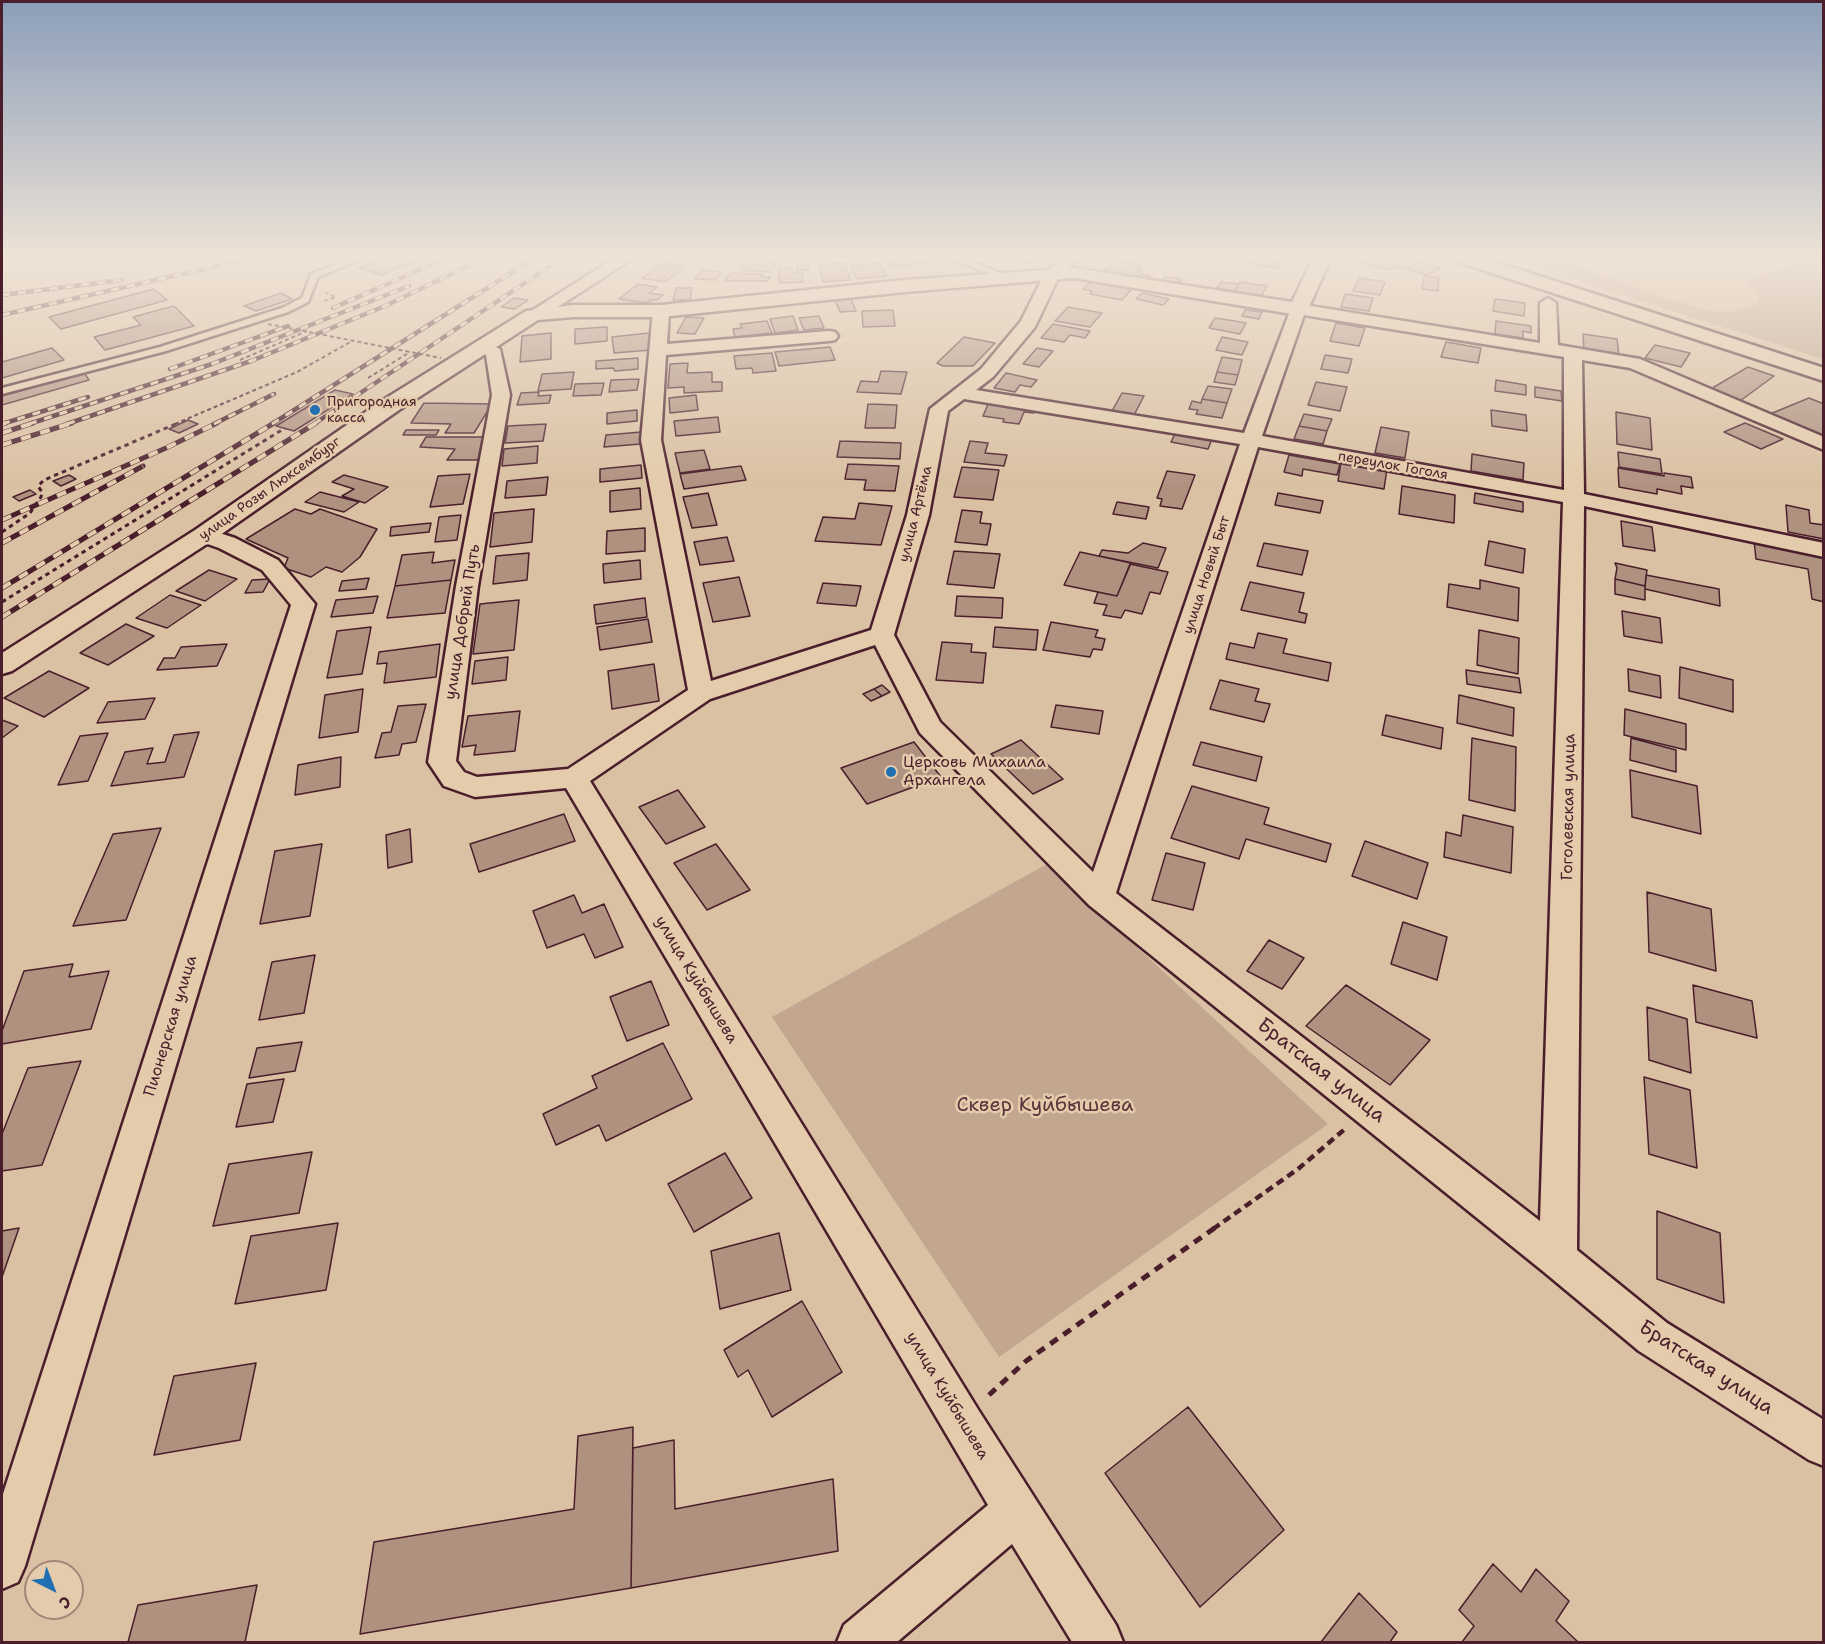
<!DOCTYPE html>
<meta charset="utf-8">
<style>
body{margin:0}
#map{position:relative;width:1825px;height:1644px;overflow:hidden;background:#dac1a3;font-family:"Shantell Sans",sans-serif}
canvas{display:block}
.frame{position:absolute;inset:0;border:3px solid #4a1f2b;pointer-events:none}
.north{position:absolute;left:24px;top:1560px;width:60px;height:60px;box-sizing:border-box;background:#e3cbab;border:2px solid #a68678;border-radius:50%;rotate:138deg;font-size:16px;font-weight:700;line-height:24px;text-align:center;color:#4a1f2b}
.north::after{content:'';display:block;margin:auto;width:21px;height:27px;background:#1f6fb2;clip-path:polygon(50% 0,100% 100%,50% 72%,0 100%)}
</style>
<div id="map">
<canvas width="1825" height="1644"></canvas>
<div class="frame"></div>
<div class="north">С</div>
</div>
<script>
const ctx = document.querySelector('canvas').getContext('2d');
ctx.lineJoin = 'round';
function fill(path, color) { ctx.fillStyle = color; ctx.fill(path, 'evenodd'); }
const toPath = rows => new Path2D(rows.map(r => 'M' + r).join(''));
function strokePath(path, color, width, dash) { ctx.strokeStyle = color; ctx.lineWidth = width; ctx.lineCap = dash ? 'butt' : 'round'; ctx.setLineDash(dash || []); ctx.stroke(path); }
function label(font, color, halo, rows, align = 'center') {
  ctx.font = font + ' "Shantell Sans",sans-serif'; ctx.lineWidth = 5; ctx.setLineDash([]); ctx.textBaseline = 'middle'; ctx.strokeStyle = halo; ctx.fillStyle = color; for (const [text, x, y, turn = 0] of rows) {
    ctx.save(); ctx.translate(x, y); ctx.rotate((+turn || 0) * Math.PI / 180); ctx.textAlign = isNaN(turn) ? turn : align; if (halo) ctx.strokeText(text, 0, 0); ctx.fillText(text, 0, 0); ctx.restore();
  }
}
const green = toPath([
 [1500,256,1549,256,1669,299,1710,311,1735,311,1757,304,1760,297,1748,283,1753,277,1823,257,1823,359],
 [1047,864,1328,1124,999,1357,772,1017]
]);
const building = toPath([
 [8,256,42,256,35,261,2,261,8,256],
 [389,256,427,256,382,275,359,268,389,256],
 [669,256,674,256,690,258,682,266,662,263,669,256],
 [1011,256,1041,256,1028,264,1007,259,1011,256],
 [1122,256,1151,256,1154,257,1147,261,1136,259,1130,263,1117,259,1122,256],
 [1371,256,1401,256,1440,268,1428,275,1398,266,1389,270,1361,262,1371,256],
 [927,257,932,262,894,267,889,261,927,257],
 [1249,257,1281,262,1278,268,1246,263,1249,257],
 [749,259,778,262,770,272,741,270,749,259],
 [798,260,809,260,808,270,797,270,798,260],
 [1119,260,1141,265,1137,269,1142,270,1139,273,1150,276,1144,280,1104,271,1119,260],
 [845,263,850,280,823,282,819,265,845,263],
 [879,263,887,276,857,279,850,266,879,263],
 [660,265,683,268,665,282,642,278,660,265],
 [779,268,792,268,792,273,802,272,803,282,779,283,779,268],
 [702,270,722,272,716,280,695,279,702,270],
 [730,273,762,274,761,277,770,277,768,281,725,281,730,273],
 [1424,276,1439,278,1438,291,1422,289,1424,276],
 [1165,277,1182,279,1178,285,1161,283,1165,277],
 [1359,278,1385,282,1380,295,1353,291,1359,278],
 [1092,280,1133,288,1122,300,1090,294,1092,291,1083,289,1092,280],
 [1221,282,1239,284,1235,291,1217,288,1221,282],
 [1240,282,1267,286,1262,295,1235,291,1240,282],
 [638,284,657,287,649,293,663,295,657,300,651,300,646,303,619,299,638,284],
 [676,288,692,288,690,300,673,300,676,288],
 [154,289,167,300,61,329,49,317,154,289],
 [281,293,292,299,256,311,244,306,281,293],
 [1142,293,1169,299,1163,305,1136,299,1142,293],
 [1345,294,1373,298,1369,311,1341,307,1345,294],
 [514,298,528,300,515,309,501,307,514,298],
 [851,299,856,311,840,312,835,300,851,299],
 [1495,299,1525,303,1524,316,1493,311,1495,299],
 [174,306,194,326,105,350,94,337,141,325,133,317,174,306],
 [1068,307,1102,313,1090,327,1055,321,1068,307],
 [893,310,895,326,863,327,862,311,893,310],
 [1245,310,1262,312,1259,319,1242,316,1245,310],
 [793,316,798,330,775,333,770,319,793,316],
 [819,316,824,328,804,330,799,318,819,316],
 [686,317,704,318,695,334,677,333,686,317],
 [1215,318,1235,321,1246,323,1240,334,1209,328,1215,318],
 [767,321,772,333,735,337,733,329,742,328,740,324,767,321],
 [1496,321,1531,326,1531,333,1523,331,1523,338,1495,334,1496,321],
 [1336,323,1365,328,1359,346,1330,341,1336,323],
 [1053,324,1090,331,1085,338,1070,335,1064,342,1041,338,1053,324],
 [607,327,607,341,575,344,575,329,607,327],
 [551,333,551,359,520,362,522,336,551,333],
 [649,333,651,350,614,353,612,337,649,333],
 [1583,334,1617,339,1619,356,1584,351,1583,334],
 [964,337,995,343,973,366,943,366,937,363,964,337],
 [1222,337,1248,342,1242,355,1216,350,1222,337],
 [1446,342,1481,348,1478,363,1441,357,1446,342],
 [1655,345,1690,353,1681,367,1645,358,1655,345],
 [830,347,835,360,779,366,775,352,830,347],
 [52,348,64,360,2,378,2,362,52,348],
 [1037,348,1053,351,1039,367,1023,364,1037,348],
 [772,353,776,371,753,373,752,368,736,369,734,356,772,353],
 [1325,355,1352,359,1348,373,1321,369,1325,355],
 [1222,357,1242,360,1238,375,1217,372,1222,357],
 [638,358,638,369,615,371,613,368,596,369,596,361,638,358],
 [688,363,687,373,712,372,712,382,722,382,722,391,684,393,684,387,668,388,670,364,688,363],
 [1748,367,1774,376,1740,401,1709,390,1748,367],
 [881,371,907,372,901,394,857,392,861,381,878,382,881,371],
 [574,372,571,389,538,391,542,374,574,372],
 [1217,372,1238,375,1235,385,1214,382,1217,372],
 [84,373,89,380,2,405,2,396,84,373],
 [1006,373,1037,380,1031,387,1020,385,1015,392,994,388,1006,373],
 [639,379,637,390,609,392,611,380,639,379],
 [1496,380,1526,385,1526,395,1495,391,1496,380],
 [1316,382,1347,387,1340,411,1308,405,1316,382],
 [604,383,601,395,573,396,575,384,604,383],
 [1208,386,1232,389,1227,403,1202,399,1208,386],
 [1535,387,1561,391,1562,401,1535,397,1535,387],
 [335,390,353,394,294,431,276,426,335,390],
 [539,392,538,396,551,395,549,403,517,405,521,393,539,392],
 [1122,393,1144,396,1134,415,1112,411,1122,393],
 [696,395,698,410,670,413,669,398,696,395],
 [1809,398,1824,404,1824,437,1770,414,1809,398],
 [1202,399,1227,403,1222,418,1196,414,1198,410,1189,409,1192,401,1201,403,1202,399],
 [989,402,1036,408,1034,413,1024,412,1019,424,1003,422,1004,419,983,416,989,402],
 [424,403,492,404,474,433,445,433,451,424,411,423,424,403],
 [868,404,897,405,895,428,865,428,868,404],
 [637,410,637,421,607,424,607,413,637,410],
 [1491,410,1526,415,1527,431,1492,426,1491,410],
 [1616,412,1650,418,1652,450,1617,444,1616,412],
 [1304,414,1332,419,1327,431,1299,426,1304,414],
 [718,417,720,432,676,436,674,421,718,417],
 [188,420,198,424,179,433,169,429,188,420],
 [1745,423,1783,439,1761,449,1724,432,1745,423],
 [546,424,543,441,505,443,508,426,546,424],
 [1299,426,1327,431,1323,444,1294,439,1299,426],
 [1381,427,1409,432,1405,458,1375,453,1381,427],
 [406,430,439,430,436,435,403,435,406,430],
 [641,432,641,444,604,447,606,435,641,432],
 [1176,432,1212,439,1208,449,1171,442,1176,432],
 [426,437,488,437,478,460,447,460,455,449,420,447,426,437],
 [840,441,901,443,900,459,837,457,840,441],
 [970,441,988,443,985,453,1007,455,1004,466,964,462,970,441],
 [538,446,537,463,502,466,504,449,538,446],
 [704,450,710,469,680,473,675,453,704,450],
 [1618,452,1660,459,1662,474,1619,467,1618,452],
 [1472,454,1524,463,1523,480,1471,471,1472,454],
 [1289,455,1340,464,1337,475,1303,469,1302,476,1284,472,1289,455],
 [1341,462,1387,469,1384,489,1338,481,1341,462],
 [848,464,899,466,895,491,864,490,866,480,845,479,848,464],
 [641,465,642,478,600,482,600,469,641,465],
 [741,466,746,480,684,489,680,474,741,466],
 [962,467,999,470,993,500,954,497,962,467],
 [1618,468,1664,476,1664,473,1691,477,1693,488,1681,486,1682,494,1657,489,1657,494,1619,487,1618,468],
 [1167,471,1195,475,1182,509,1160,506,1162,499,1157,498,1167,471],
 [470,474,463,504,430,507,438,476,470,474],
 [69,475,76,479,61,486,53,481,69,475],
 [344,475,388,487,365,503,342,496,354,489,332,482,344,475],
 [548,477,546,495,505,498,507,481,548,477],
 [1402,486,1455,495,1454,523,1399,514,1402,486],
 [640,488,641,509,610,512,610,491,640,488],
 [30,490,36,494,19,501,13,497,30,490],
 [320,492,359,502,344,512,305,502,320,492],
 [708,493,717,525,692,528,683,497,708,493],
 [1278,493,1323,501,1320,513,1275,505,1278,493],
 [1475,493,1523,502,1523,512,1474,503,1475,493],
 [1117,502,1149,507,1146,519,1113,514,1117,502],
 [859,503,892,506,881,545,815,541,823,517,855,519,859,503],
 [1786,505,1809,510,1810,523,1824,525,1824,539,1788,532,1786,505],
 [295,509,311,514,320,509,377,529,360,557,342,572,326,567,311,577,284,568,288,558,246,539,295,509],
 [534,509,532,542,490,547,494,513,534,509],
 [962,510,982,512,980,523,991,524,987,545,955,542,962,510],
 [461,515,457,540,435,542,439,517,461,515],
 [1621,521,1652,527,1655,551,1623,546,1621,521],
 [431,523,429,532,390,536,391,527,431,523],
 [645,528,645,551,606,554,607,531,645,528],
 [727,537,734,561,700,565,694,542,727,537],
 [1489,541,1525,549,1523,573,1485,565,1489,541],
 [1754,541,1824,555,1824,602,1812,599,1808,569,1756,559,1754,541],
 [1143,543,1166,548,1158,568,1099,556,1102,550,1128,553,1143,543],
 [1264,543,1308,551,1302,575,1257,566,1264,543],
 [954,551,1000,554,994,588,947,584,954,551],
 [434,552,432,563,455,560,451,580,395,586,402,555,434,552],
 [1080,552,1131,563,1117,596,1064,585,1080,552],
 [529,553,527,580,493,584,496,556,529,553],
 [640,560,641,579,604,583,603,564,640,560],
 [1615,563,1647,570,1645,586,1615,579,1617,568,1615,563],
 [1130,564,1168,572,1160,594,1150,592,1142,614,1125,610,1121,618,1103,615,1107,605,1094,603,1098,592,1117,596,1130,564],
 [209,570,237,579,205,601,176,591,209,570],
 [1646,575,1719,589,1720,606,1645,589,1646,575],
 [739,577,750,616,713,622,703,583,739,577],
 [369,578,366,589,339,591,342,581,369,578],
 [270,579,263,592,245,593,252,580,270,579],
 [1615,579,1645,586,1645,600,1615,594,1615,579],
 [451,580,445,613,387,618,395,586,451,580],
 [1480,580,1519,588,1518,621,1447,607,1449,584,1480,589,1480,580],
 [1250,582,1304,593,1299,612,1307,614,1305,623,1241,610,1250,582],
 [823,583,861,586,856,606,817,603,823,583],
 [170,595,201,605,167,628,136,618,170,595],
 [378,596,373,613,331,617,336,600,378,596],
 [957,596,1003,598,1002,618,955,616,957,596],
 [645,598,647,617,596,624,594,605,645,598],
 [519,600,514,650,473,654,480,604,519,600],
 [1622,611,1660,618,1662,643,1624,636,1622,611],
 [648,619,652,642,600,650,597,627,648,619],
 [1051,622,1098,630,1095,637,1105,639,1102,650,1093,649,1090,657,1043,650,1051,622],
 [126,624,154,636,108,665,80,653,126,624],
 [371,627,362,674,327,678,337,631,371,627],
 [995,627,1038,630,1036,650,993,647,995,627],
 [1479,630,1519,638,1518,674,1477,665,1479,630],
 [1258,633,1287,639,1283,653,1331,663,1328,681,1226,659,1230,643,1254,648,1258,633],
 [942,642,972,644,971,652,986,653,983,683,936,680,942,642],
 [227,644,217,666,157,670,164,658,175,658,181,647,227,644],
 [440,644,436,677,384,683,387,663,377,664,379,652,440,644],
 [508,657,506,680,472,684,475,661,508,657],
 [654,664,659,701,612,709,608,671,654,664],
 [1680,667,1733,680,1733,712,1679,698,1680,667],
 [1628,669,1660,676,1661,698,1629,691,1628,669],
 [1466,670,1519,678,1521,693,1467,684,1466,670],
 [49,671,89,688,44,717,4,698,49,671],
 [1220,680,1259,689,1255,701,1270,704,1264,722,1210,709,1220,680],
 [882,685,890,692,882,696,874,689,882,685],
 [363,689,358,732,319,738,325,695,363,689],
 [874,689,882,696,871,701,863,694,874,689],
 [1459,695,1514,708,1513,736,1457,723,1459,695],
 [155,698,145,719,97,723,108,702,155,698],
 [426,704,416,742,402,744,399,755,375,758,382,733,391,732,398,706,426,704],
 [1056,705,1103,711,1099,734,1051,727,1056,705],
 [1625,709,1686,724,1686,750,1624,735,1625,709],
 [520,711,515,751,474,755,476,745,462,747,468,716,520,711],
 [1386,715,1443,728,1441,749,1382,735,1386,715],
 [2,720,18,726,2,738,2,720],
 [199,732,184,777,111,786,125,752,153,748,147,764,165,762,174,735,199,732],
 [108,733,88,781,58,785,80,736,108,733],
 [1472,738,1516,747,1515,811,1469,800,1472,738],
 [1631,738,1676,750,1676,772,1630,760,1631,738],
 [1021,740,1063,779,1033,794,991,754,1021,740],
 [914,742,941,777,867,804,841,768,914,742],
 [1201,742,1262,757,1256,781,1193,765,1201,742],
 [341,757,340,787,295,795,298,765,341,757],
 [1630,770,1697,786,1701,834,1632,817,1630,770],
 [1192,786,1269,808,1264,824,1331,844,1326,862,1246,839,1239,859,1171,838,1192,786],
 [678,790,705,827,666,844,639,807,678,790],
 [564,814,575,841,479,872,470,844,564,814],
 [1463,815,1513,827,1511,873,1444,857,1446,832,1461,836,1463,815],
 [161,828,126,920,73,926,113,834,161,828],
 [410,829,412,862,388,868,386,835,410,829],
 [1365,841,1428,863,1417,899,1352,876,1365,841],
 [322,844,310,916,260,924,275,851,322,844],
 [716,844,750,890,707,910,674,863,716,844],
 [1166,853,1205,863,1193,910,1152,900,1166,853],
 [1647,892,1711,909,1716,971,1649,952,1647,892],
 [574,895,582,913,604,904,623,947,595,958,584,934,547,948,533,911,574,895],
 [1403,922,1447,937,1437,980,1391,964,1403,922],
 [1269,940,1304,958,1282,989,1247,971,1269,940],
 [315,955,304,1013,259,1020,272,962,315,955],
 [73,964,69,977,109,971,91,1029,2,1044,2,1031,24,971,73,964],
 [651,981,669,1025,627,1041,610,997,651,981],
 [1346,985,1430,1040,1390,1085,1306,1026,1346,985],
 [1693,985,1752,1001,1757,1038,1696,1022,1693,985],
 [1647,1007,1687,1019,1691,1073,1649,1060,1647,1007],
 [302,1042,295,1071,249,1078,257,1048,302,1042],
 [663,1043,692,1099,606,1141,599,1125,556,1145,543,1114,597,1088,592,1076,663,1043],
 [81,1061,42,1165,2,1171,2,1134,28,1068,81,1061],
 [1644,1077,1690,1090,1697,1168,1649,1154,1644,1077],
 [284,1079,273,1122,236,1127,247,1084,284,1079],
 [312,1152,299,1213,213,1226,229,1164,312,1152],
 [725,1153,752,1198,694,1232,668,1184,725,1153],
 [1657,1211,1720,1233,1724,1303,1657,1279,1657,1211],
 [338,1223,326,1290,235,1304,251,1236,338,1223],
 [19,1228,2,1277,2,1231,19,1228],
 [779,1233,791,1290,720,1309,711,1251,779,1233],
 [802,1301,842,1372,772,1417,748,1370,738,1377,724,1350,802,1301],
 [256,1363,240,1440,154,1455,174,1376,256,1363],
 [1188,1407,1284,1530,1200,1607,1105,1473,1188,1407],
 [633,1427,631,1588,360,1634,374,1542,574,1509,578,1436,633,1427],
 [674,1440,675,1509,833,1479,838,1551,631,1588,633,1448,674,1440],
 [1493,1564,1521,1592,1536,1569,1569,1601,1556,1621,1578,1642,1462,1642,1474,1626,1459,1610,1493,1564],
 [257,1585,245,1642,128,1642,138,1605,257,1585],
 [1359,1593,1397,1632,1390,1642,1321,1642,1359,1593]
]);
const pathFar3 = toPath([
 [324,301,336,297,326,293],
 [240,360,307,331],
 [368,378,410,352],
 [175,424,297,372,352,341]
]);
const pathFar2 = toPath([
 [2,532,30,513,41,497,42,492,38,486,44,480,178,423],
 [2,602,285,428]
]);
const pathFar1 = toPath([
 [1213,1229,1298,1169,1345,1129]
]);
const path = toPath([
 [989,1395,1026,1361,1216,1227]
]);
const lane = toPath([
 [357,256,369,256,318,277,308,302,288,312,166,351,2,394,2,388,160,347,282,308,302,298,311,274,357,256],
 [943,256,956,256,1011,277,1004,279,943,256]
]);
const street = toPath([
 [618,256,637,256,539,319,527,319,525,315,618,256],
 [1066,256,1083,256,1059,276,1035,327,993,377,976,390,1244,433,1292,306,1298,304,1540,343,1540,303,1548,298,1556,303,1558,345,1640,359,1824,437,1824,450,1630,368,1582,360,1584,494,1824,543,1824,557,1584,506,1577,1250,1667,1323,1824,1420,1824,1466,1809,1460,1639,1351,1544,1272,1089,905,920,733,875,645,710,699,590,781,979,1411,1116,1625,1123,1642,1072,1642,1012,1544,897,1642,837,1642,844,1625,988,1505,566,788,475,797,444,786,428,762,456,586,492,395,486,355,475,346,478,342,484,341,500,349,510,395,478,586,456,761,464,772,477,777,568,769,688,690,641,440,653,311,655,307,661,306,669,311,667,344,829,331,835,332,838,336,835,340,829,341,666,355,661,440,711,681,871,630,907,515,930,409,981,369,1021,321,1046,271,1066,256],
 [1304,315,1564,357,1564,490,1262,436,1304,315],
 [964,399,1240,444,1093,872,940,722,894,635,929,515,948,411,964,399],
 [1258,447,1563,502,1540,1221,1116,893,1258,447],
 [204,528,235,538,278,560,315,604,25,1566,18,1582,2,1589,2,1497,291,605,262,570,219,548,196,540,193,535,196,530,204,528]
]);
const secondary = toPath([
 [1314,256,1332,256,1308,309,1305,313,1298,315,1074,278,905,292,661,317,573,317,538,320,399,410,213,540,12,671,2,674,2,653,195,530,383,400,526,311,573,305,661,305,905,280,1074,268,1292,302,1314,256],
 [1449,256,1477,256,1824,368,1824,381,1452,260,1449,256]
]);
const railFar1 = toPath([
 [2,295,122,280],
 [333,308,451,256],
 [2,315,261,256],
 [170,369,288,326],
 [2,424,88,397],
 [29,424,212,364,409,286],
 [67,424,251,361,385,306,488,256],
 [214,424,274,394],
 [272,424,538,256],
 [314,424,565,256]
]);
const rail = toPath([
 [2,424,6,423],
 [2,433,33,423],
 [2,445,72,423],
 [2,520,166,448,217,423],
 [2,543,143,466],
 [2,588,274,423],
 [2,617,316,423]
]);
const pathBridge = toPath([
 [268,324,441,358]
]);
const markers = [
 [315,410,6,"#1f6fb2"],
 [891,772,6,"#1f6fb2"]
];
const farPoinames = [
 ["Пригородная",327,402],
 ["касса",327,418]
];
const farStreetnames = [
 ["переулок Гоголя",1393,466,10],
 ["улица Розы Люксембург",270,489,-35],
 ["улица Артёма",916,514,-76],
 ["улица Новый Быт",1207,575,-72]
];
const streetNames = [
 ["улица Добрый Путь",463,622,-81],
 ["Гоголевская улица",1569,807,-89],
 ["улица Куйбышева",696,980,59],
 ["Пионерская улица",171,1026,-73],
 ["улица Куйбышева",947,1396,59]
];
const poiNames = [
 ["Церковь Михаила",903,763],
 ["Архангела",903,781]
];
const nearStreetnames = [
 ["Братская улица",1321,1071,38],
 ["Братская улица",1706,1368,33]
];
const nearParknames = [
 ["Сквер Куйбышева",1045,1106]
];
fill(green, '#c2a68f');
fill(building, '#af9180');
strokePath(building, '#4a1f2b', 1.5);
strokePath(lane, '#4a1f2b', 5);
strokePath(street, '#4a1f2b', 5);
strokePath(secondary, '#4a1f2b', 5);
strokePath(pathFar3, '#4a1f2b', 2, [4, 3]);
strokePath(pathFar2, '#4a1f2b', 3, [4.5, 4]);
strokePath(pathFar1, '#4a1f2b', 4.5, [8, 5]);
strokePath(path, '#4a1f2b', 5, [9, 7]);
fill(lane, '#e3cbab');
fill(street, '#e3cbab');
fill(secondary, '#e3cbab');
strokePath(railFar1, '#4a1f2b', 4.5);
strokePath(rail, '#4a1f2b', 5);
strokePath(railFar1, '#e3cbab', 3, [8]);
strokePath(rail, '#e3cbab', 4, [10]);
strokePath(pathBridge, '#4a1f2b', 2, [4, 3]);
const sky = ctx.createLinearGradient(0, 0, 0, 487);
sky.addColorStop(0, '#8b9eb9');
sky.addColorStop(0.53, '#eee3d6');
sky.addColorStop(1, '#eee3d600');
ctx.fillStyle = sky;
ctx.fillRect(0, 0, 1825, 487);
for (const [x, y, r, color] of markers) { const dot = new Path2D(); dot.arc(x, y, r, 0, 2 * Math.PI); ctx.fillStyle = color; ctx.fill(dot); strokePath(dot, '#e3cbab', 2); }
label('14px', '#4a1f2b', '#e3cbab', farPoinames, 'left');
label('14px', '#4a1f2b', '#e3cbab', farStreetnames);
label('16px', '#4a1f2b', '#e3cbab', streetNames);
label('16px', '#4a1f2b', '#e3cbab', poiNames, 'left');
label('20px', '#4a1f2b', '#e3cbab', nearStreetnames);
label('20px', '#5c333a', '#e3cbab', nearParknames);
</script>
